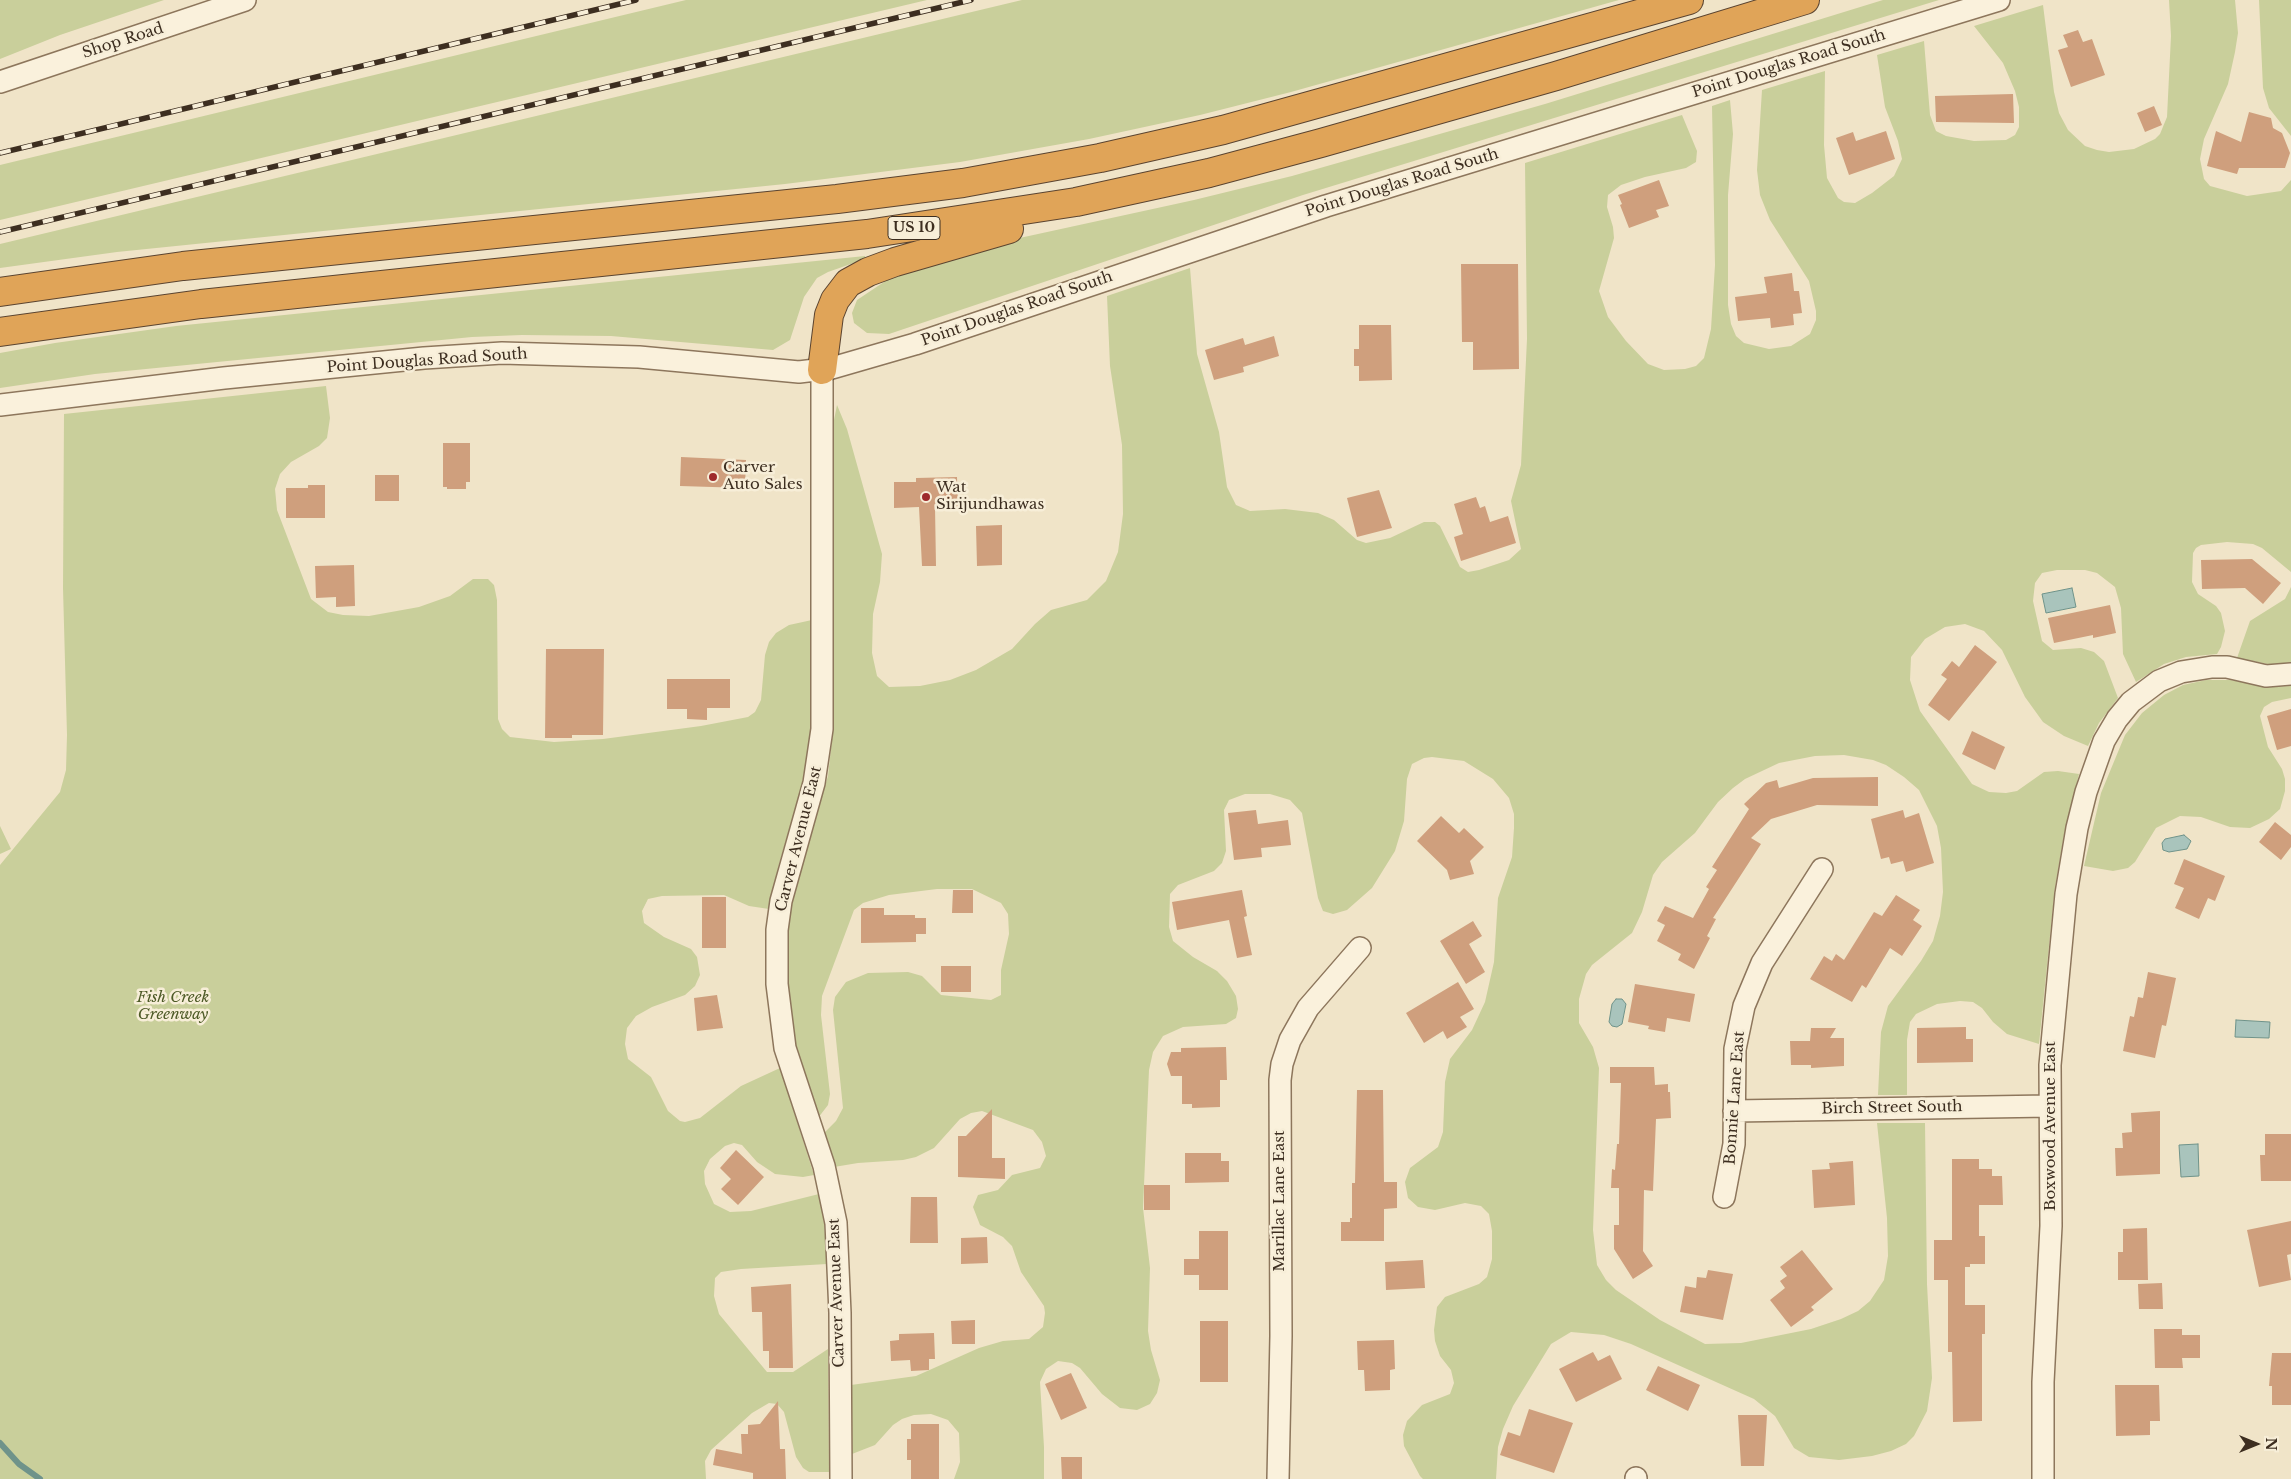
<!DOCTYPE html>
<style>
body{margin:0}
#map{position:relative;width:2291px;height:1479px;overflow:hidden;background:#f0e4c8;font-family:"Libre Baskerville",serif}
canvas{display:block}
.north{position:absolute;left:2231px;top:1419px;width:50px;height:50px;-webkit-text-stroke:4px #f7eed8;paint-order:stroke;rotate:90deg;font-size:14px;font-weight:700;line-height:20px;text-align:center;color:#3d2e20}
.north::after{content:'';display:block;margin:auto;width:18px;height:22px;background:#3d2e20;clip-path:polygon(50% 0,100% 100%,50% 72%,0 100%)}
</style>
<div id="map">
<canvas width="2291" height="1479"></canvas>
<div class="north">N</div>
</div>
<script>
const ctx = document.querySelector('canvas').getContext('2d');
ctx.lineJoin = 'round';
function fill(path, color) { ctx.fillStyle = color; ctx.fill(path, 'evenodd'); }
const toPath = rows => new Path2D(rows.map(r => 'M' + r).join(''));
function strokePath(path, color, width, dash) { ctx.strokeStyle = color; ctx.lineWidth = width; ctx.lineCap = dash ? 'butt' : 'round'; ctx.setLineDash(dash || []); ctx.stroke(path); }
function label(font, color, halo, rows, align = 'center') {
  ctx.font = font + ' "Libre Baskerville",serif'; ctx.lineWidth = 5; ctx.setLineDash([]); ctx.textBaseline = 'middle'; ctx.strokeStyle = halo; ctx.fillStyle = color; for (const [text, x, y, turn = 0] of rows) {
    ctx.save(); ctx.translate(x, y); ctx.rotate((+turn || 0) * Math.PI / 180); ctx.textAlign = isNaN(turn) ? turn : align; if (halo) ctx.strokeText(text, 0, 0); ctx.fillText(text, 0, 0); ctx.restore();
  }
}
const green = toPath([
 [0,0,164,0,60,35,0,59],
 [686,0,927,0,0,220,0,165],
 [1022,0,1619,0,1291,92,1200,115,1089,139,960,162,785,184,117,252,0,268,0,244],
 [1883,0,1939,0,1303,195,889,334,867,333,854,323,852,313,857,300,890,278,1015,239,1194,200,1292,176,1545,104],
 [2169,0,2235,0,2238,33,2235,52,2228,84,2204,139,2200,159,2204,179,2210,186,2247,196,2281,191,2291,180,2291,572,2262,548,2253,544,2227,542,2201,545,2196,548,2193,553,2192,582,2198,594,2216,606,2221,613,2225,631,2221,647,2217,654,2186,657,2164,664,2136,682,2123,654,2121,608,2115,587,2097,573,2085,570,2057,570,2042,573,2035,583,2033,601,2042,641,2053,650,2081,648,2094,652,2104,661,2118,698,2099,723,2088,746,2064,736,2043,722,2025,697,2002,650,1984,631,1965,624,1945,627,1925,639,1911,657,1910,680,1920,711,1972,784,1989,792,2006,793,2017,791,2044,772,2058,771,2079,774,2064,835,2055,887,2039,1044,2007,1034,1993,1022,1982,1008,1973,1002,1960,1001,1937,1004,1916,1014,1910,1022,1907,1040,1907,1095,1878,1095,1881,1032,1888,1006,1921,961,1933,941,1940,916,1943,892,1941,848,1937,826,1919,790,1904,777,1886,765,1873,760,1844,755,1815,756,1779,763,1745,779,1733,788,1718,802,1695,833,1662,862,1653,875,1642,912,1632,933,1592,965,1586,974,1579,999,1579,1023,1593,1047,1599,1068,1593,1230,1597,1265,1606,1280,1616,1290,1660,1320,1705,1344,1741,1343,1811,1329,1841,1319,1858,1311,1870,1301,1884,1280,1888,1256,1887,1218,1877,1123,1925,1123,1927,1284,1932,1378,1927,1411,1914,1436,1906,1444,1891,1451,1872,1456,1839,1460,1809,1457,1794,1448,1775,1416,1754,1399,1631,1344,1604,1335,1571,1332,1551,1344,1513,1406,1503,1429,1498,1447,1496,1479,1423,1479,1420,1476,1404,1446,1403,1435,1407,1421,1422,1405,1450,1394,1454,1383,1451,1370,1440,1356,1435,1341,1434,1330,1437,1307,1445,1297,1479,1284,1487,1277,1492,1259,1492,1231,1489,1214,1481,1206,1465,1203,1435,1210,1418,1207,1408,1198,1405,1182,1410,1168,1438,1147,1443,1132,1445,1082,1450,1059,1472,1030,1485,1002,1494,962,1498,898,1512,857,1514,828,1514,814,1509,798,1493,779,1464,761,1432,757,1424,758,1412,764,1407,779,1404,821,1395,851,1372,888,1347,910,1333,914,1323,911,1318,898,1302,813,1290,800,1270,794,1245,794,1229,800,1224,810,1226,851,1222,863,1214,871,1178,885,1170,894,1169,927,1173,941,1193,957,1217,971,1227,981,1236,996,1238,1009,1236,1018,1226,1024,1183,1027,1163,1036,1153,1052,1149,1070,1143,1208,1150,1268,1148,1331,1151,1350,1160,1380,1157,1393,1150,1404,1137,1410,1120,1408,1102,1394,1080,1368,1072,1363,1058,1361,1046,1369,1040,1382,1044,1447,1044,1479,954,1479,960,1462,959,1433,948,1420,931,1414,914,1415,902,1419,893,1425,875,1445,852,1454,851,1385,916,1376,979,1348,1003,1341,1029,1339,1043,1327,1045,1313,1044,1306,1021,1272,1012,1246,1003,1237,980,1225,973,1207,978,1195,998,1190,1012,1175,1040,1168,1046,1156,1042,1142,1033,1130,982,1111,971,1113,960,1119,934,1148,916,1157,903,1160,858,1163,834,1167,824,1133,836,1121,843,1108,833,1010,835,997,846,982,868,973,908,972,922,976,941,995,991,1000,1001,995,1001,970,1009,934,1008,914,1001,903,972,889,937,889,889,895,863,903,854,910,822,996,821,1015,830,1094,828,1105,818,1118,796,1049,787,981,789,919,796,880,828,776,834,721,833,425,837,405,847,429,882,554,880,582,873,614,872,653,877,676,889,687,920,686,950,680,976,670,1012,649,1035,624,1051,610,1087,600,1106,581,1118,552,1123,514,1122,445,1110,366,1107,296,1190,268,1197,354,1219,432,1227,487,1236,505,1250,511,1285,509,1318,513,1334,520,1357,540,1366,543,1390,538,1424,522,1435,522,1440,526,1460,567,1468,572,1479,570,1509,560,1521,549,1511,501,1521,465,1527,339,1525,163,1682,115,1697,151,1696,162,1686,168,1645,177,1621,185,1608,195,1607,207,1613,227,1614,238,1599,291,1608,317,1626,341,1648,364,1664,370,1685,369,1696,366,1704,358,1711,329,1715,265,1712,106,1730,100,1733,134,1728,195,1728,305,1731,324,1736,336,1744,343,1769,349,1791,346,1810,334,1816,320,1816,311,1809,281,1770,220,1760,195,1757,170,1762,90,1825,71,1824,145,1827,178,1838,198,1844,202,1855,203,1872,193,1894,176,1902,159,1898,141,1885,107,1877,55,1924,41,1930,115,1936,131,1946,136,1974,141,2006,140,2015,135,2019,127,2019,107,2015,91,2003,63,1974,26,2043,5,2054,92,2059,113,2068,130,2085,146,2097,150,2109,152,2134,149,2155,139,2160,134,2167,117,2171,36],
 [2259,0,2291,0,2291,136,2269,108,2263,88],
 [865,256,865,259,828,272,817,278,804,297,790,340,773,350,611,336,522,335,472,337,95,374,0,388,0,353,55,343,176,326],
 [326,386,330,418,327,438,319,446,291,462,280,474,275,489,277,510,311,599,328,612,343,615,369,616,419,607,450,596,473,579,488,579,494,585,497,600,498,719,502,729,510,737,554,742,603,739,701,726,748,717,755,712,761,700,765,655,769,642,776,633,789,625,812,620,810,740,801,789,779,864,769,909,749,906,724,895,662,896,648,899,642,911,644,923,664,937,691,949,697,957,700,975,695,986,685,995,652,1007,636,1016,627,1028,625,1044,628,1059,651,1077,668,1111,680,1121,685,1122,700,1118,741,1086,780,1068,814,1175,803,1177,775,1174,757,1162,742,1145,734,1143,725,1146,710,1159,704,1171,705,1184,714,1204,730,1212,751,1211,819,1194,824,1223,827,1264,741,1269,721,1272,715,1278,714,1296,719,1314,767,1372,793,1372,828,1349,829,1472,809,1472,803,1468,796,1457,784,1412,777,1404,769,1403,752,1413,711,1450,705,1461,706,1479,0,1479,0,865,60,792,66,770,67,735,63,588,64,414],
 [2291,587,2291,663,2273,665,2237,658,2250,621,2285,599],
 [2206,680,2230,680,2268,687,2291,686,2291,698,2272,702,2264,707,2260,716,2268,747,2282,769,2285,779,2285,791,2280,809,2269,819,2250,828,2230,827,2201,817,2180,816,2156,828,2135,862,2128,868,2113,871,2084,866,2101,793,2125,735,2142,713,2164,695,2183,685],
 [0,826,11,849,0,854]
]);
const water = toPath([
 [2072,588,2076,607,2046,613,2042,594,2072,588],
 [2184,835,2191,841,2187,849,2169,852,2163,850,2162,843,2165,839,2184,835],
 [1616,999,1622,999,1626,1004,1622,1024,1617,1027,1612,1026,1609,1022,1612,1004,1616,999],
 [2236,1020,2270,1022,2269,1038,2235,1037,2236,1020],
 [2198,1144,2199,1176,2181,1177,2179,1145,2198,1144]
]);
const stream = toPath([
 [0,1443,19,1464,40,1479]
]);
const building = toPath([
 [2078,30,2083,42,2092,39,2105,75,2071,87,2058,50,2068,47,2063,35],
 [2013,94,2014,123,1936,122,1935,96],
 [2154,106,2162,125,2145,132,2137,113],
 [2249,112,2271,118,2273,128,2282,133,2290,153,2285,168,2239,168,2237,174,2207,166,2216,131,2241,142],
 [1886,131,1895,159,1849,175,1836,138,1853,132,1856,141],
 [1659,180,1669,206,1656,210,1659,217,1629,228,1620,205,1622,204,1618,195],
 [1461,264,1518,264,1519,369,1473,370,1473,342,1462,342],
 [1792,273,1794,291,1799,291,1802,313,1793,314,1794,325,1771,328,1770,318,1738,321,1735,297,1767,293,1764,277],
 [1359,325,1391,325,1392,380,1359,381,1359,366,1354,366,1354,349,1359,349],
 [1274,336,1279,356,1243,367,1244,372,1214,380,1205,350,1243,338,1245,345],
 [443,443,470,443,470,482,466,482,466,489,447,489,447,487,443,487],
 [681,457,746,460,745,488,680,486],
 [375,475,399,475,399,501,375,501],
 [957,477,958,507,935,507,936,566,922,566,919,507,894,508,894,482,916,482,916,478],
 [308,485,325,485,325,518,286,518,286,488,308,488],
 [1379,490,1392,528,1357,537,1347,498],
 [1476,497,1480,508,1485,506,1490,522,1508,516,1516,543,1461,561,1454,537,1463,534,1454,504],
 [1002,525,1002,565,977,566,976,526],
 [2252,559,2281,583,2263,604,2245,588,2202,589,2201,560],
 [354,565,355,606,336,607,336,597,316,598,315,566],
 [2110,605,2116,633,2093,638,2093,635,2054,643,2048,618],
 [1975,645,1997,662,1949,721,1928,705,1947,679,1941,675,1952,661,1959,667],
 [546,649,604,649,603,735,572,735,572,738,545,738],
 [667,679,730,679,730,708,707,708,707,720,687,719,687,709,667,709],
 [2291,709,2291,746,2277,750,2267,716],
 [1972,731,2005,747,1995,770,1962,754],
 [1878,777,1878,806,1817,805,1771,819,1751,838,1761,844,1713,918,1716,919,1707,936,1710,938,1694,969,1678,960,1681,954,1657,941,1665,925,1657,921,1665,906,1693,918,1709,889,1706,887,1717,870,1712,867,1749,809,1744,804,1766,783,1777,780,1779,788,1813,778],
 [1256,810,1258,824,1288,820,1291,845,1261,848,1262,857,1234,860,1228,813],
 [1903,810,1905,818,1919,813,1934,863,1906,872,1903,861,1891,864,1889,857,1881,859,1871,819],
 [1441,816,1459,833,1464,828,1484,847,1470,861,1474,874,1450,880,1447,870,1417,841],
 [2275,822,2291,835,2291,847,2281,860,2259,842],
 [2184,859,2225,876,2215,901,2208,898,2199,919,2175,908,2184,888,2174,884],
 [953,890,973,890,973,913,952,913],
 [1242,890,1247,916,1244,917,1252,955,1237,958,1229,920,1177,930,1172,902],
 [1896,895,1920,910,1913,920,1922,926,1902,956,1890,948,1866,988,1862,985,1852,1002,1810,979,1824,956,1832,961,1836,954,1844,960,1874,912,1882,916],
 [702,897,726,897,726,948,702,948],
 [861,908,884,908,884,915,915,915,915,918,926,918,926,934,916,934,916,942,861,943],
 [1473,921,1482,936,1469,944,1485,972,1466,984,1440,941],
 [941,966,971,966,971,992,941,992],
 [2148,972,2176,978,2166,1026,2162,1025,2155,1058,2123,1051,2130,1016,2134,1017,2138,997,2143,998],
 [1458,982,1474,1009,1460,1017,1467,1027,1447,1039,1443,1031,1424,1043,1406,1013],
 [1635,984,1695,994,1690,1022,1667,1018,1665,1032,1648,1029,1649,1026,1628,1022],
 [717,995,723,1028,697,1031,694,998],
 [1966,1027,1966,1039,1973,1039,1973,1062,1917,1063,1917,1028],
 [1811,1028,1836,1028,1830,1038,1844,1038,1844,1066,1811,1068,1811,1065,1791,1065,1790,1041,1810,1041],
 [1226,1047,1227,1080,1220,1080,1220,1107,1192,1108,1192,1104,1182,1104,1182,1076,1171,1076,1167,1064,1171,1052,1181,1052,1181,1048],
 [1610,1067,1654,1067,1655,1085,1668,1084,1668,1092,1670,1092,1671,1118,1656,1119,1653,1191,1644,1190,1643,1251,1653,1266,1633,1279,1614,1249,1614,1225,1619,1225,1619,1188,1611,1188,1612,1169,1615,1170,1617,1144,1619,1144,1621,1083,1610,1083],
 [1357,1090,1383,1090,1384,1182,1397,1182,1397,1208,1384,1209,1384,1241,1341,1241,1341,1222,1350,1222,1350,1218,1352,1218,1352,1183,1355,1183],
 [992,1109,992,1158,1005,1158,1005,1179,958,1177,958,1136,966,1136],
 [2160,1111,2160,1174,2116,1176,2115,1148,2123,1148,2122,1133,2132,1132,2131,1113],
 [2265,1134,2291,1134,2291,1181,2261,1181,2260,1155,2265,1155],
 [736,1150,764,1177,738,1205,721,1189,731,1179,720,1168],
 [1185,1153,1221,1153,1221,1161,1229,1161,1229,1182,1185,1183],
 [1952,1159,1979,1159,1979,1169,1992,1169,1992,1176,2002,1176,2003,1205,1979,1205,1979,1236,1985,1236,1985,1264,1970,1264,1970,1267,1965,1267,1965,1305,1985,1305,1985,1334,1982,1334,1982,1421,1953,1422,1952,1352,1948,1352,1948,1280,1934,1280,1934,1240,1952,1240],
 [1853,1161,1855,1205,1814,1208,1812,1170,1830,1169,1829,1163],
 [1144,1185,1170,1185,1170,1210,1144,1210],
 [911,1197,937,1197,938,1243,910,1243],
 [2291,1221,2291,1254,2287,1255,2291,1280,2259,1287,2247,1230],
 [2147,1228,2148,1280,2118,1280,2118,1252,2123,1252,2123,1229],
 [1199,1231,1228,1231,1228,1290,1199,1290,1199,1275,1184,1275,1184,1259,1199,1259],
 [987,1237,988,1263,961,1264,961,1238],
 [1802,1250,1833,1289,1811,1307,1814,1310,1791,1327,1770,1300,1785,1288,1780,1281,1787,1276,1780,1267],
 [1423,1260,1425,1288,1386,1290,1385,1262],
 [1708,1270,1733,1274,1723,1320,1680,1312,1685,1286,1696,1288,1697,1277,1706,1278],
 [2162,1283,2163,1309,2139,1309,2138,1284],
 [791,1284,793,1368,769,1368,769,1351,763,1351,762,1312,752,1312,751,1287],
 [975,1320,975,1344,952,1344,951,1321],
 [1200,1321,1228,1321,1228,1382,1200,1382],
 [2154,1329,2182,1329,2182,1335,2200,1335,2200,1358,2182,1358,2183,1368,2155,1368],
 [934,1333,935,1359,929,1359,929,1370,911,1371,910,1360,891,1361,890,1341,899,1340,899,1334],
 [1394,1340,1395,1369,1390,1370,1390,1390,1365,1391,1364,1370,1358,1370,1357,1341],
 [1593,1352,1598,1361,1610,1355,1622,1379,1576,1402,1559,1369],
 [2272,1353,2291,1353,2291,1405,2272,1405,2272,1386,2269,1386],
 [1658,1366,1700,1385,1688,1411,1646,1390],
 [1071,1373,1087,1408,1061,1420,1045,1384],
 [2115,1385,2159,1385,2160,1421,2150,1421,2150,1435,2116,1436],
 [778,1401,780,1449,785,1449,786,1479,753,1479,753,1473,713,1465,716,1449,742,1454,741,1434,748,1434,748,1425,760,1424],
 [1529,1409,1573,1423,1554,1473,1500,1455,1508,1432,1520,1436],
 [1738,1415,1767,1415,1764,1466,1741,1466],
 [911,1424,939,1424,939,1479,911,1479,911,1460,907,1460,907,1439,911,1439],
 [1061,1457,1082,1457,1082,1479,1062,1479]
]);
const minor = toPath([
 [0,82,245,0],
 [822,370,822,729,814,783,781,901,777,930,777,984,785,1048,824,1166,836,1223,840,1313,841,1479],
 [0,405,224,378,424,358,502,353,639,357,799,372,832,368,915,344,1326,206,1999,0],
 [1734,1111,2049,1106],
 [1724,1197,1734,1144,1735,1049,1744,1006,1762,963,1822,869],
 [1278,1479,1281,1336,1280,1080,1282,1064,1290,1040,1308,1008,1360,948],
 [1636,1479,1636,1478],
 [2043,1479,2043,1382,2051,1226,2050,1065,2066,894,2077,828,2086,792,2104,741,2117,719,2131,702,2159,681,2181,672,2212,667,2227,667,2266,676,2291,674]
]);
const highway = toPath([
 [0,292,183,266,837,199,963,183,1100,158,1223,130,1689,0],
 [0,332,201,304,867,234,1076,202,1209,173,1321,143,1556,76,1805,0],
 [822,370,829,315,835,300,848,283,868,272,895,262,1009,229]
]);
const rail = toPath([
 [0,153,636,0],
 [0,232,971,0]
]);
const markers = [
 [713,477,5,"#9e2a2b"],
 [926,497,5,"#9e2a2b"]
];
const shields = [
 [914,228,52]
];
const shieldNames = [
 ["US 10",914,228]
];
const streetNames = [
 ["Shop Road",123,41,-18],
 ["Point Douglas Road South",1789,64,-17],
 ["Point Douglas Road South",1402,183,-17],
 ["Point Douglas Road South",1017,309,-19],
 ["Point Douglas Road South",427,361,-4],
 ["Carver Avenue East",799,839,-76],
 ["Bonnie Lane East",1735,1098,-86],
 ["Birch Street South",1892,1108,-1],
 ["Boxwood Avenue East",2051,1126,-90],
 ["Marillac Lane East",1280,1201,-90],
 ["Carver Avenue East",837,1293,-92]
];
const poiNames = [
 ["Carver",723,468],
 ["Auto Sales",723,485],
 ["Wat",936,488],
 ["Sirijundhawas",936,505]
];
const parkNames = [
 ["Fish Creek",173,998],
 ["Greenway",173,1015]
];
fill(green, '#c9cf9b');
fill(water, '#a9c4bc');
strokePath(water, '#6f938a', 1);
strokePath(stream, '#6f938a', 6);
fill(building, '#cf9f7d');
strokePath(minor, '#8d765c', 24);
strokePath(highway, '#5b4430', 30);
strokePath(minor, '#faf1dc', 21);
strokePath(highway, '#e0a458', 28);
strokePath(rail, '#3d2e20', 5.5);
strokePath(rail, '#f7eed8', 4, [11]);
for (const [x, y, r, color] of markers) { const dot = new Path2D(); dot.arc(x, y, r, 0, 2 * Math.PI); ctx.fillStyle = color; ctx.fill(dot); strokePath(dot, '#f7eed8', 2); }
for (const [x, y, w] of shields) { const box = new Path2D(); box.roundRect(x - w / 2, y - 11.5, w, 23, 4); ctx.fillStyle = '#f7eed8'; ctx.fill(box); strokePath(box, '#3d2e20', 1); }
label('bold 14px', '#3d2e20', null, shieldNames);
label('15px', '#3d2e20', '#f7eed8', streetNames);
label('15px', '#3d2e20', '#f7eed8', poiNames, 'left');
label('italic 15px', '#4d5a26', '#f7eed8', parkNames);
</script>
